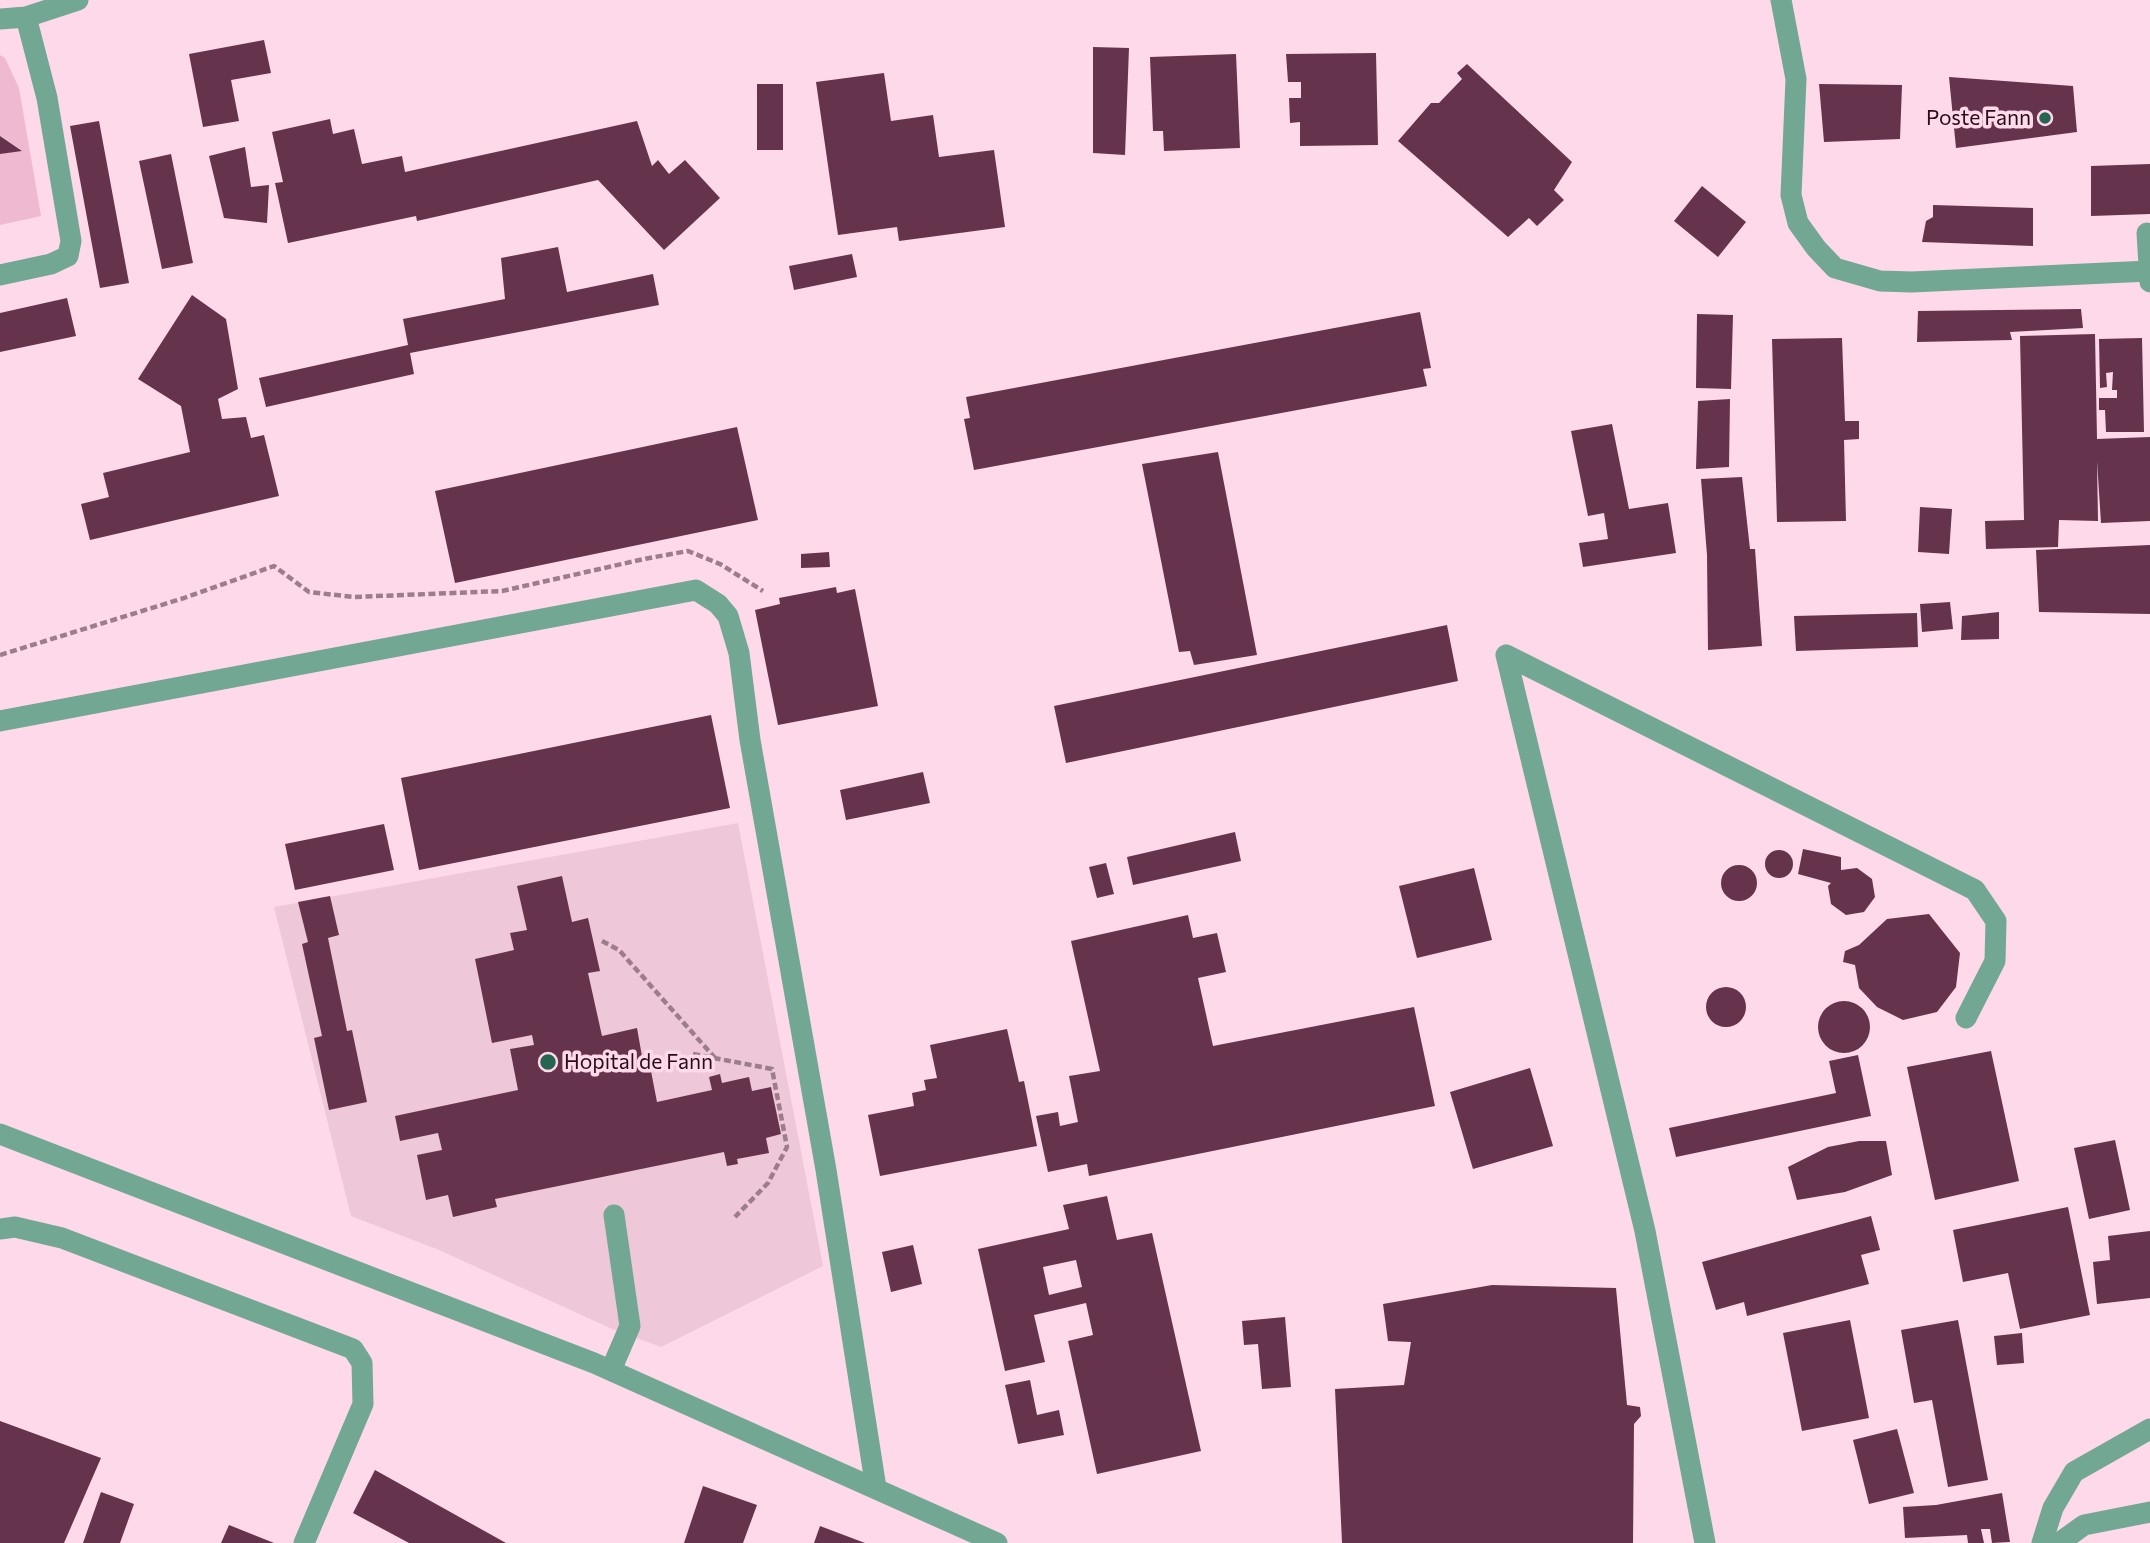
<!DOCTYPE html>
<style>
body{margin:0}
canvas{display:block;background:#fdd9e9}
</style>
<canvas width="2150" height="1543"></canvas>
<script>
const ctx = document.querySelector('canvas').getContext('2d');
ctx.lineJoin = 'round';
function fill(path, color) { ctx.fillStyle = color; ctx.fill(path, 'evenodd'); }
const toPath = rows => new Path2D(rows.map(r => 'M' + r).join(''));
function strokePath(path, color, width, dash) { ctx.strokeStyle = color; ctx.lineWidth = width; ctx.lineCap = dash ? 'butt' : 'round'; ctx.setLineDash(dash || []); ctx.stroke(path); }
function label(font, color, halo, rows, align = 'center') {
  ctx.font = font + ' Commissioner,sans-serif'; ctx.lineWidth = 7; ctx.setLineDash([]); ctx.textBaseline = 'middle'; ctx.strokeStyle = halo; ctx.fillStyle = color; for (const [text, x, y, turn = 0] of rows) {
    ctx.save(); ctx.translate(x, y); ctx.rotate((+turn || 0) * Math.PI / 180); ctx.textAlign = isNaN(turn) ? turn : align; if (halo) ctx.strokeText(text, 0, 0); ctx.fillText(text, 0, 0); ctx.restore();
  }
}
const built = toPath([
 [738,823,823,1266,661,1347,610,1328,439,1250,351,1216,274,907]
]);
const green = toPath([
 [0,55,5,58,19,88,41,216,0,225,0,154,21,150,0,136]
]);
const building = toPath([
 [264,40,271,73,231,80,239,121,203,127,189,54],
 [1093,47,1129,48,1125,155,1093,153],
 [1376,53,1378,145,1300,146,1300,122,1290,123,1289,98,1301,98,1301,82,1288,82,1286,54],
 [1236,54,1240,148,1164,151,1163,131,1153,131,1150,57],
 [1467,64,1572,162,1554,190,1564,200,1537,226,1529,218,1508,237,1398,141,1431,103,1439,103,1462,79,1457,73],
 [884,73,891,121,933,115,939,157,994,150,1005,227,899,241,897,227,838,235,816,82],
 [1949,77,2073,86,2077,132,1956,148],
 [757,84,783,84,783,150,757,150],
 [1819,84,1902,85,1900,139,1824,142],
 [330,119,333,134,354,129,362,164,402,156,405,172,637,121,652,166,658,160,669,174,685,160,720,198,664,250,598,180,417,221,416,216,288,243,275,183,283,182,272,132],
 [99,121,129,283,100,288,70,126],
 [0,136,22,151,0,154],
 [245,147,251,187,269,185,267,223,224,218,209,156],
 [171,154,193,263,162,269,139,161],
 [2150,164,2150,214,2091,216,2091,166],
 [1702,186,1746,222,1718,257,1674,221],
 [1933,205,2033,208,2033,246,1922,242,1926,221,1933,217],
 [558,247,567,292,653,274,659,305,410,353,414,374,266,407,259,378,408,345,403,319,505,299,501,258],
 [852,254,857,277,794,290,789,266],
 [192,295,226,319,238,389,218,399,222,419,246,417,251,438,264,435,279,496,90,540,81,504,109,497,103,473,190,452,181,406,138,379],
 [67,298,76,336,0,352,0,313],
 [2081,309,2083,328,2010,332,2012,340,1917,342,1918,311],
 [1420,312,1431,368,1423,369,1427,386,974,470,964,419,970,418,966,397],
 [1697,314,1733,315,1731,389,1696,388],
 [2095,334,2097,439,2150,437,2150,521,2101,523,2097,461,2098,521,2059,520,2058,547,1986,549,1985,521,2024,520,2020,336],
 [1842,338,1845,421,1859,421,1859,439,1844,440,1846,521,1777,522,1772,339],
 [2142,338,2144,432,2106,432,2105,410,2099,410,2099,398,2117,398,2117,390,2112,390,2113,372,2106,373,2107,387,2100,388,2099,339],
 [1730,399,1729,467,1696,469,1698,401],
 [1612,424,1629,509,1668,503,1676,553,1583,567,1579,543,1608,539,1604,513,1588,516,1571,431],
 [737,427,758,520,455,583,435,491],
 [1218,452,1257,655,1194,665,1190,651,1179,652,1142,464],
 [1742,477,1750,549,1755,549,1762,646,1708,650,1707,555,1701,479],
 [1920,507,1952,509,1949,554,1918,552],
 [2150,545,2150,614,2039,612,2036,550],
 [829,552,830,567,801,568,801,554],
 [836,587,837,593,855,589,878,706,778,725,755,610,780,604,779,598],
 [1950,602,1953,629,1922,632,1920,604],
 [1999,612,1999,639,1961,640,1962,616],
 [1917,613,1918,647,1796,651,1794,616],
 [1447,625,1458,681,1066,763,1054,706],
 [711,715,730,808,419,870,401,778],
 [923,772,930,803,846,820,840,790],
 [384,824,394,870,295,890,285,844],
 [1235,832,1241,861,1133,885,1127,857],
 [1803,849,1841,857,1841,870,1857,868,1872,879,1875,897,1864,912,1846,915,1831,904,1828,886,1831,883,1798,874],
 '1765 864a14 14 0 1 1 28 0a14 14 0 1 1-28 0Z',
 [1106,863,1114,894,1097,898,1089,867],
 '1721 883a18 18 0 1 1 36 0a18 18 0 1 1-36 0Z',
 [1474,868,1492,940,1417,958,1399,886],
 [562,876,572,922,588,918,600,971,588,973,602,1036,637,1028,643,1062,649,1061,657,1102,712,1090,709,1077,720,1074,722,1083,749,1077,752,1091,771,1087,781,1134,766,1138,769,1153,737,1159,738,1164,727,1166,724,1152,495,1199,497,1207,453,1217,448,1195,426,1200,417,1155,442,1150,438,1133,400,1141,395,1116,518,1090,510,1049,534,1045,532,1035,492,1043,475,959,514,950,510,933,527,930,517,886],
 [330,896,339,935,328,938,347,1031,352,1030,367,1102,329,1110,314,1038,322,1036,302,944,308,942,298,902],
 [1929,914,1960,953,1956,987,1937,1012,1903,1020,1877,1007,1859,988,1855,965,1843,962,1845,951,1859,945,1887,919],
 [1188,915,1193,938,1217,933,1226,972,1198,978,1213,1046,1414,1007,1435,1106,1089,1176,1087,1164,1048,1172,1036,1116,1058,1112,1060,1126,1078,1122,1069,1076,1100,1071,1071,941],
 '1706 1007a20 20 0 1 1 40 0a20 20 0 1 1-40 0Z',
 '1818 1027a26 26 0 1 1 52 0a26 26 0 1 1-52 0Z',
 [1007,1029,1019,1082,1024,1081,1037,1146,880,1176,868,1115,914,1106,912,1093,926,1090,924,1080,937,1078,930,1045],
 [1991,1051,2019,1181,1935,1200,1907,1067],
 [1858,1055,1871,1116,1676,1157,1669,1128,1836,1093,1829,1061],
 [1530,1068,1553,1146,1473,1169,1450,1092],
 [2115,1140,2130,1210,2089,1219,2074,1148],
 [1859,1141,1886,1141,1892,1175,1845,1192,1797,1200,1788,1167,1828,1147],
 [1107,1196,1117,1240,1152,1233,1201,1451,1097,1474,1068,1341,1093,1335,1086,1303,1034,1315,1045,1362,1005,1371,978,1249,1069,1229,1063,1205],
 [1076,1260,1082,1287,1049,1295,1043,1267],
 [2068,1207,2090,1315,2020,1329,2008,1273,1963,1282,1953,1230],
 [1871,1216,1880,1250,1861,1255,1869,1284,1747,1316,1744,1302,1716,1310,1702,1262],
 [2150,1231,2150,1298,2097,1304,2093,1262,2110,1260,2108,1236],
 [913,1245,922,1284,891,1292,882,1252],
 [1492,1285,1616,1288,1627,1405,1640,1407,1641,1416,1634,1424,1633,1543,1342,1543,1335,1389,1404,1385,1411,1342,1388,1341,1383,1304],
 [1285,1317,1291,1387,1262,1389,1258,1344,1244,1345,1242,1321],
 [1850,1320,1869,1418,1802,1431,1783,1333],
 [1958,1320,1988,1480,1948,1487,1932,1400,1914,1403,1901,1330],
 [2022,1333,2024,1363,1997,1365,1994,1336],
 [1030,1380,1037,1415,1059,1410,1064,1435,1018,1444,1005,1385],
 [0,1421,101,1458,64,1543,0,1543],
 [1897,1429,1914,1493,1869,1504,1853,1440],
 [375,1470,506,1543,409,1543,353,1513],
 [703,1486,757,1505,743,1543,684,1543],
 [101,1492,134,1504,120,1543,83,1543],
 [2002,1493,2010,1542,1992,1543,1990,1529,1981,1529,1984,1543,1968,1543,1967,1535,1905,1538,1903,1507,1936,1505],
 [229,1525,274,1543,221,1543],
 [820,1526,865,1543,814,1543]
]);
const path = toPath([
 [0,655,184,598,274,566,309,592,354,597,502,591,644,559,688,551,720,564,763,591],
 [602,941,619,950,715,1058],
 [693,1054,772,1069,787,1147,768,1183,735,1217]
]);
const lane = toPath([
 [1781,0,1796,79,1791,195,1798,223,1816,248,1835,268,1880,281,1912,282,2149,271],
 [0,19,26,17,78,0],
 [2147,233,2150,282],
 [0,275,51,264,68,256,71,241,47,98,26,17],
 [1506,655,1645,1231,1705,1543],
 [1506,655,1975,890,1996,921,1995,961,1966,1018],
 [0,721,696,590,718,604,728,616,739,653,750,740,826,1170,876,1488],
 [0,1229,15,1227,62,1238,353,1349,362,1363,363,1404,304,1543],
 [611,1370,630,1326,614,1215],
 [2042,1543,2053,1508,2074,1472,2150,1429]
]);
const street = toPath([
 [0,1134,594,1363,997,1543],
 [2059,1543,2084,1525,2150,1512]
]);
const markers = [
 [2045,118,7,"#266552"],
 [548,1062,9,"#266552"]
];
const poiNames = [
 ["Poste Fann",2031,118],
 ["Hopital de Fann",564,1062,"left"]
];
fill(built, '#eec8d8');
fill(green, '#f0b9d2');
fill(building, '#66334c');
strokePath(path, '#9d7c8c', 4.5, [7, 3.5]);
strokePath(lane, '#72a794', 21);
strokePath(street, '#72a794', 21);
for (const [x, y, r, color] of markers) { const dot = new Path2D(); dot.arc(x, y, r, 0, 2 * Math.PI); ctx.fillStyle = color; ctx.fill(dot); strokePath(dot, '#fdd9e9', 2.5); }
label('21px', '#290b1b', '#fdd9e9', poiNames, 'right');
</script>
